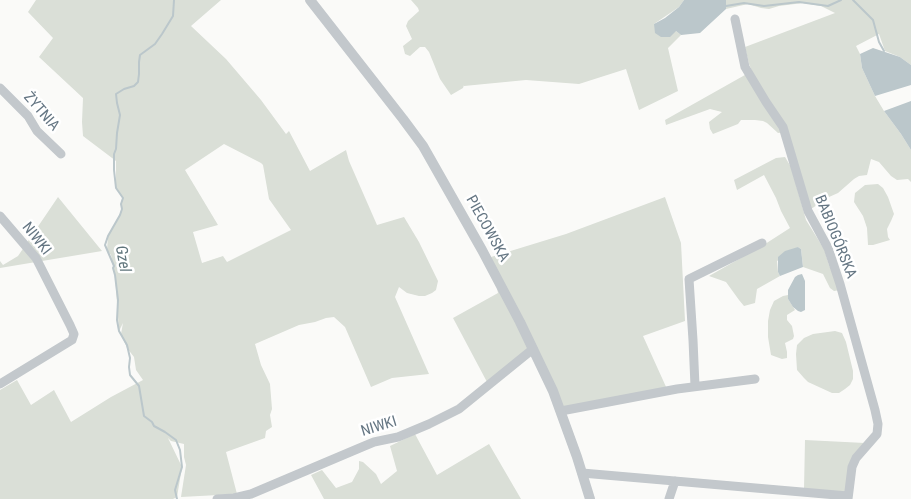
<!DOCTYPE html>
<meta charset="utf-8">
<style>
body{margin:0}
canvas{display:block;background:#fafaf8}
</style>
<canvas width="911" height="499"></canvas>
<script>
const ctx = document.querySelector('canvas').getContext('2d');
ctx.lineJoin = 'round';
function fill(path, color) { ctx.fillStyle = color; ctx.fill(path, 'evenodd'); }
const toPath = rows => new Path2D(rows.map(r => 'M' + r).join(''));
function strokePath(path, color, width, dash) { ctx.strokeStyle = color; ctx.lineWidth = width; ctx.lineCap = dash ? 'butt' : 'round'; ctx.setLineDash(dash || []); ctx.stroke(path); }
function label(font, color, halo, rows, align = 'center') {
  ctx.font = font + ' "Roboto Condensed",sans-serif'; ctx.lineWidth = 5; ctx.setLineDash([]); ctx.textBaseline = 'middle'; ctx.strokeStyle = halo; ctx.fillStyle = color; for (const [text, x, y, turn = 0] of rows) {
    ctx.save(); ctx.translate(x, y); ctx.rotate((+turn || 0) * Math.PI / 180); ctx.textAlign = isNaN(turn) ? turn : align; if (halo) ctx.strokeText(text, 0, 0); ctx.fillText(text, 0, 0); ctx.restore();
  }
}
const green = toPath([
 [36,0,221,0,191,26,226,59,261,100,286,134,289,131,310,171,346,150,349,161,377,225,404,217,419,242,438,281,436,290,432,293,425,296,419,296,407,293,399,287,395,297,429,374,392,378,371,387,345,327,334,317,326,318,315,322,299,325,255,344,261,365,270,384,272,409,270,415,272,427,266,431,265,438,226,452,237,494,181,497,186,465,184,457,184,444,171,441,168,438,182,467,177,497,173,499,0,499,0,390,17,380,31,405,54,390,71,422,111,397,143,380,136,370,134,357,127,348,121,334,123,323,119,331,115,275,111,255,107,250,108,236,120,215,122,209,121,204,123,198,116,188,116,161,83,136,82,122,83,98,39,57,53,38,28,12],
 [224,144,261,163,263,165,269,199,291,230,227,262,223,256,202,263,193,232,218,225,185,170],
 [411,0,684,0,679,7,654,24,676,31,681,35,668,48,678,91,639,110,626,69,579,84,526,80,464,86,464,85,463,88,451,95,440,79,429,52,425,47,420,47,410,56,405,54,403,46,412,39,406,26,408,21,419,11,418,8],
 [726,0,911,0,911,65,900,57,885,51,879,34,856,46,860,54,862,68,875,96,884,111,901,134,911,150,911,182,908,179,897,180,891,176,879,162,871,159,867,175,859,176,854,179,838,193,829,197,811,209,787,132,778,133,767,123,763,121,755,120,741,120,738,124,713,134,710,129,709,122,722,112,710,109,666,125,665,120,752,71,749,64,745,47,835,13,821,6,803,3,779,6,769,9,761,8,748,4,726,9],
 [785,157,791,167,806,220,824,249,829,265,840,290,834,291,830,288,823,274,803,267,801,249,798,247,777,261,778,272,780,276,757,289,755,303,744,306,739,300,726,282,709,276,762,246,790,228,781,211,776,198,764,175,737,190,734,180,776,158],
 [878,184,883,188,888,197,894,214,891,221,887,229,888,237,890,240,873,245,868,245,867,228,863,216,854,202,855,193,865,185],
 [58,197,102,251,0,268,0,261,3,265,18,256],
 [665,197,681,243,685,321,643,336,667,389,561,411,529,352,487,382,453,318,498,293,491,257,566,234],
 [788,295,788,299,795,310,787,315,787,320,792,326,794,336,793,339,785,343,787,352,787,358,782,359,771,355,768,337,768,321,770,310,774,301,783,296],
 [835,331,842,333,846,342,853,371,853,379,850,385,845,389,839,393,832,393,808,382,804,378,797,370,796,354,797,345,804,338,813,334],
 [415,434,437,475,489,444,521,499,324,499,311,475,322,470,336,488,352,482,359,469,359,461,363,462,376,474,381,484,397,471,390,446],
 [805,440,865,443,844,493,804,489]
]);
const water = toPath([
 [684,0,726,0,726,9,700,33,681,35,676,31,670,37,661,37,655,33,654,24,665,18,679,7],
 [873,48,900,57,911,65,911,85,875,96,862,68,860,54],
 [911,101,911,150,901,134,884,111],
 [798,247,801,249,803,267,780,276,778,272,778,257,785,251],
 [802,274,805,281,805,310,801,312,798,311,793,307,788,299,788,290,795,277,798,275]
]);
const stream = toPath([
 [174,0,173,16,162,34,155,44,140,55,139,62,139,74,138,82,134,86,124,89,116,94,117,103,120,115,117,133,116,149,114,154,114,170,116,188,123,198,121,204,122,209,120,215,108,236,105,245,114,266,113,268,115,275,118,300,117,320,119,331,127,345,130,358,129,367,130,375,139,386,144,416,152,422,154,426,165,432,176,440,180,450,182,467,175,490,177,499],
 [853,0,873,20,879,42,884,51],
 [726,6,744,3,764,6,799,2,828,6,841,0]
]);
const minor = toPath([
 [735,19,745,67,766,102,783,127,808,211,828,248,840,284,875,410,878,424,877,434,856,458,852,467,848,499],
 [0,88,28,116,37,131,61,154],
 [0,216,36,258,70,325,74,334,72,340,0,384],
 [695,386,693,340,689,279,762,243],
 [561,411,677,389,755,379],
 [582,473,848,496],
 [217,499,234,498,251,494,362,447,374,442,398,437,429,424,459,409,533,349],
 [669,499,675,481]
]);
const tertiary = toPath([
 [310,0,403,119,423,146,482,250,520,322,553,391,577,457,590,499]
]);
const streetNames = [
 ["ŻYTNIA",41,112,49],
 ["PIECOWSKA",487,229,61],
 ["BABIOGÓRSKA",835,237,68],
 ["NIWKI",36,239,52],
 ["NIWKI",379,427,-17]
];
const waterNames = [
 ["Gzel",122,259,80]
];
fill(green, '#dadfd7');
fill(water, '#bbc7cb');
strokePath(stream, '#bbc7cb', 2);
strokePath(minor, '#c3c8cc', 9);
strokePath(tertiary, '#c3c8cc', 10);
label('15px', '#657683', '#fff', streetNames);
label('italic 16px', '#60757c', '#fff', waterNames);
</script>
